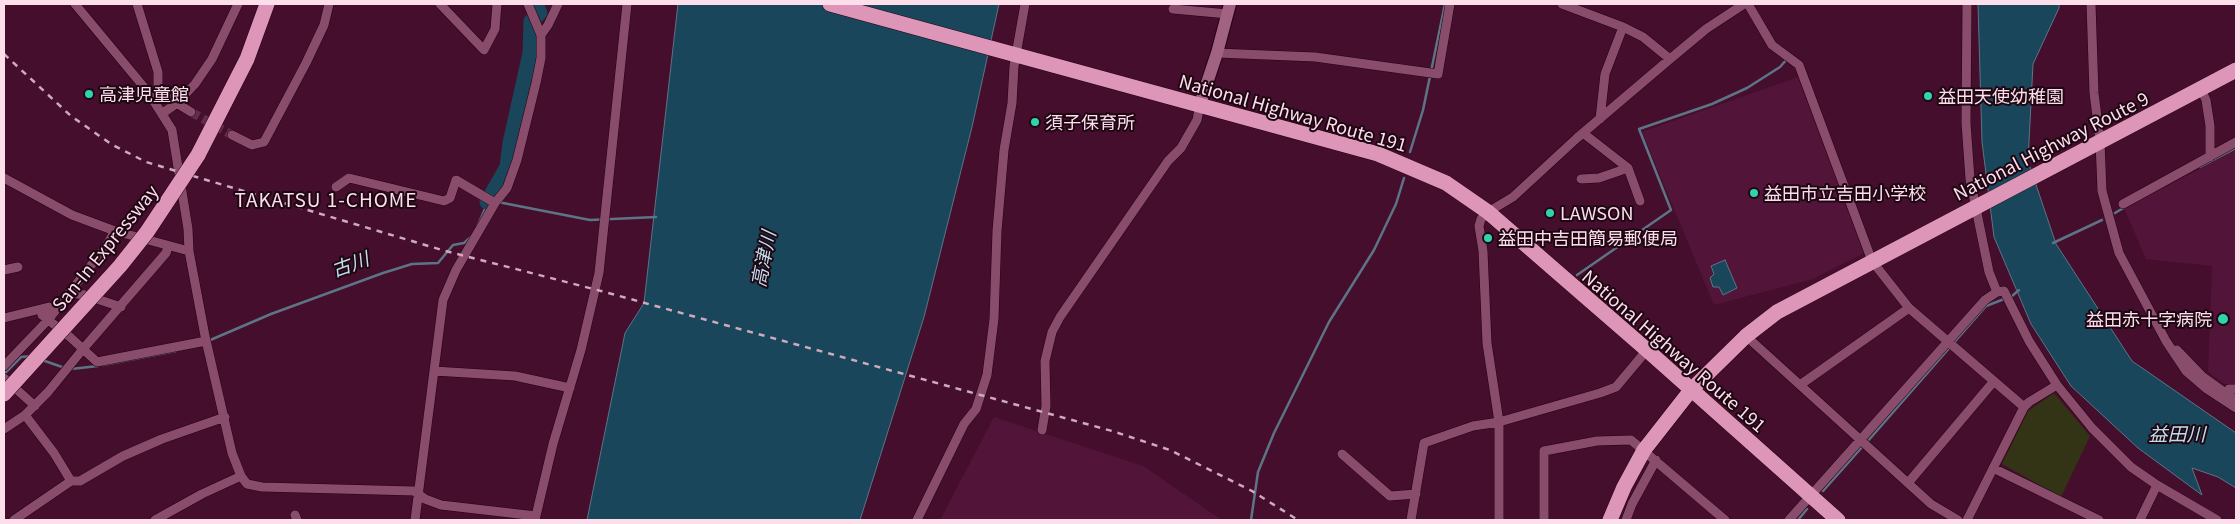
<!DOCTYPE html>
<meta charset="utf-8">
<style>
body{margin:0}
#map{position:relative;width:2240px;height:524px;overflow:hidden;background:#450e2d;font-family:Georgia,serif}
canvas{display:block}
.frame{position:absolute;inset:0;border:5px solid #fcdfeb;pointer-events:none}
</style>
<div id="map">
<canvas width="2240" height="524"></canvas>
<div class="frame"></div>
</div>
<script>
const ctx = document.querySelector('canvas').getContext('2d');
ctx.lineJoin = 'round';
function fill(path, color) { ctx.fillStyle = color; ctx.fill(path, 'evenodd'); }
const toPath = rows => new Path2D(rows.map(r => 'M' + r).join(''));
function strokePath(path, color, width, dash) { ctx.strokeStyle = color; ctx.lineWidth = width; ctx.lineCap = dash ? 'butt' : 'round'; ctx.setLineDash(dash || []); ctx.stroke(path); }
function label(font, color, halo, rows, align = 'center') {
  ctx.font = font + ' Georgia,"Noto Sans JP",serif'; ctx.lineWidth = 4; ctx.setLineDash([]); ctx.textBaseline = 'middle'; ctx.strokeStyle = halo; ctx.fillStyle = color; for (const [text, x, y, turn = 0] of rows) {
    ctx.save(); ctx.translate(x, y); ctx.rotate((+turn || 0) * Math.PI / 180); ctx.textAlign = isNaN(turn) ? turn : align; if (halo) ctx.strokeText(text, 0, 0); ctx.fillText(text, 0, 0); ctx.restore();
  }
}
const built = toPath([
 [1798,77,1864,253,1813,279,1714,305,1642,132],
 [2236,150,2236,385,2226,385,2208,372,2212,266,2146,259,2124,208],
 [994,417,1143,466,1222,520,940,520]
]);
const green = toPath([
 [2054,393,2090,436,2061,497,2002,464,2028,411]
]);
const water = toPath([
 [678,4,999,4,972,127,924,317,860,520,587,520,625,333,644,303,678,4],
 [1978,4,2059,4,2059,8,2033,64,2028,161,2056,244,2132,361,2236,433,2236,488,2218,477,2192,468,2202,495,2138,448,2071,386,2031,324,1994,237,1982,142,1978,4],
 [1725,260,1737,288,1723,295,1719,287,1713,287,1710,278,1714,274,1711,266,1725,260]
]);
const stream = toPath([
 [1410,152,1423,110,1445,4],
 [2200,167,2236,148],
 [498,202,590,220,656,217],
 [2115,213,2125,207],
 [477,227,488,202],
 [2053,243,2102,220],
 [1577,275,1671,210,1639,129,1712,104,1747,88,1780,67,1787,59],
 [208,341,271,314,383,273,412,264,438,263,453,245,464,243,472,236],
 [42,360,65,368],
 [103,365,176,351],
 [71,369,98,366],
 [4,374,21,357,32,356],
 [1867,442,1986,306,2012,296,2019,290],
 [1823,491,1863,446],
 [1251,520,1258,472,1274,433,1329,322,1374,250,1396,204,1404,178],
 [1798,520,1807,509]
]);
const river = toPath([
 [487,202,507,167,510,143,530,53,531,21,540,13,536,4]
]);
const streetTunnel = toPath([
 [191,112,232,135]
]);
const street = toPath([
 [75,4,148,92,172,130,188,229,189,251,205,336,232,453,241,476,247,484,262,487,414,491,425,499,441,505,536,516],
 [137,4,158,72,158,87,160,93,191,112],
 [440,4,484,50,495,29,497,4],
 [1562,4,1623,27,1643,37,1670,59],
 [1748,4,1772,45,1799,65,1872,261,1909,308,2024,407],
 [1967,4,1966,123,1970,179,1989,272,1997,292],
 [2091,4,2094,93,2100,141,2102,191,2119,253,2166,341,2186,371,2207,389,2236,408],
 [1173,9,1228,14],
 [541,35,548,25,558,4],
 [1217,53,1315,57,1438,74,1450,4],
 [2201,89,2206,100,2210,126,2210,157],
 [163,113,177,103,195,84,212,59,238,4],
 [1600,119,1605,74,1623,27],
 [1583,133,1628,168,1640,201],
 [232,135,252,145,264,142,306,63,324,25,329,4],
 [4,178,72,215,115,231,189,251],
 [1581,179,1599,178,1628,168],
 [336,187,349,178,444,201,450,198,456,180,495,203],
 [2123,204,2236,142],
 [4,270,18,267],
 [70,293,85,295,121,307],
 [4,318,49,307,42,315,70,337,97,362,206,341],
 [1746,336,1931,504,1958,520],
 [2177,350,2203,377,2235,400],
 [4,366,48,320,104,249,115,231],
 [434,371,515,376,570,388],
 [4,378,35,406],
 [1800,385,1909,308],
 [2226,394,2229,389,2236,389],
 [25,415,54,453,71,481],
 [4,429,25,415,48,392,83,349,166,253,168,247],
 [1042,430,1046,406,1045,361,1052,332,1060,317,1168,161,1181,148,1197,120,1200,104],
 [1342,454,1390,496,1416,494],
 [1993,468,2099,520],
 [1908,483,1994,381],
 [295,515,297,520],
 [14,520,71,481,80,481,123,456,162,439,225,417],
 [155,520,202,494,241,476],
 [415,520,443,300,456,270,495,203,507,188,517,160,536,83,541,58,541,35,528,4],
 [535,520,553,444,581,350,599,273,627,4],
 [917,520,964,424,976,409,987,375,994,319,997,231,1004,150,1012,103,1014,66,1025,4],
 [1411,520,1424,443,1473,426,1499,422,1600,393,1616,387,1647,350],
 [1499,520,1499,422,1487,343,1483,251,1479,226,1481,219,1488,212,1513,197,1577,138,1670,59,1706,29,1744,4],
 [1544,520,1544,451,1597,441,1631,440,1725,520],
 [1626,520,1632,504,1656,460],
 [1789,520,1985,300,1997,292,2004,291,2029,341,2057,385,2092,428,2131,467,2157,485,2217,520],
 [1967,520,2024,407,2029,402,2057,385],
 [2140,520,2157,485]
]);
const secondary = toPath([
 [1200,104,1217,53,1230,4]
]);
const highway = toPath([
 [830,4,1378,154,1446,183,1488,212,1647,350,1838,520],
 [198,155,247,59,267,4],
 [1610,520,1624,487,1644,450,1691,390,1746,336,1777,312,2236,70]
]);
const rail = toPath([
 [4,54,71,116,111,144,146,162,442,250,601,291,1112,431,1170,450,1252,491,1298,520]
]);
const highwayBridge = toPath([
 [4,394,120,266,147,232,198,155]
]);
const markers = [
 [89,94,5,"#2fd4aa"],
 [1928,96,5,"#2fd4aa"],
 [1035,122,5,"#2fd4aa"],
 [1754,193,5,"#2fd4aa"],
 [1550,213,5,"#2fd4aa"],
 [1488,238,5,"#2fd4aa"],
 [2223,319,6,"#2fd4aa"]
];
const poiNames = [
 ["高津児童館",99,94],
 ["益田天使幼稚園",1938,96],
 ["須子保育所",1045,122],
 ["益田市立吉田小学校",1764,193],
 ["LAWSON",1560,213],
 ["益田中吉田簡易郵便局",1498,238],
 ["益田赤十字病院",2212,319,"right"]
];
const streetNames = [
 ["National Highway Route 191",1293,113,16],
 ["National Highway Route 9",2051,146,-27],
 ["San-In Expressway",105,248,-51],
 ["National Highway Route 191",1674,351,41]
];
const neighbourhoodNames = [
 ["TAKATSU 1-CHOME",326,200]
];
const waterNames = [
 ["高津川",763,259,-79],
 ["古川",350,264,-20],
 ["益田川",2177,434]
];
fill(built, '#521438');
fill(green, '#333415');
fill(water, '#19465a');
strokePath(water, '#5d7486', 1);
strokePath(stream, '#5d7486', 2.5);
strokePath(river, '#19465a', 15);
strokePath(streetTunnel, '#602d4a', 9, [9, 4.5]);
strokePath(street, '#250014', 10);
strokePath(secondary, '#250014', 14);
strokePath(highway, '#250014', 16);
strokePath(street, '#894c6a', 9);
strokePath(secondary, '#a26281', 12);
strokePath(highway, '#dd96b7', 15);
strokePath(rail, '#ceabbc', 2.5, [6, 6]);
strokePath(highwayBridge, '#250014', 16, []);
strokePath(highwayBridge, '#dd96b7', 15);
for (const [x, y, r, color] of markers) { const dot = new Path2D(); dot.arc(x, y, r, 0, 2 * Math.PI); ctx.fillStyle = color; ctx.fill(dot); strokePath(dot, '#1e0713', 2); }
label('18px', '#fcdfeb', '#1e0713', poiNames, 'left');
label('18px', '#fcdfeb', '#1e0713', streetNames);
ctx.letterSpacing = '1px';
label('19px', '#fcdfeb', '#1e0713', neighbourhoodNames);
ctx.letterSpacing = '0px';
label('italic 19px', '#c1ddec', '#1e0713', waterNames);
</script>
